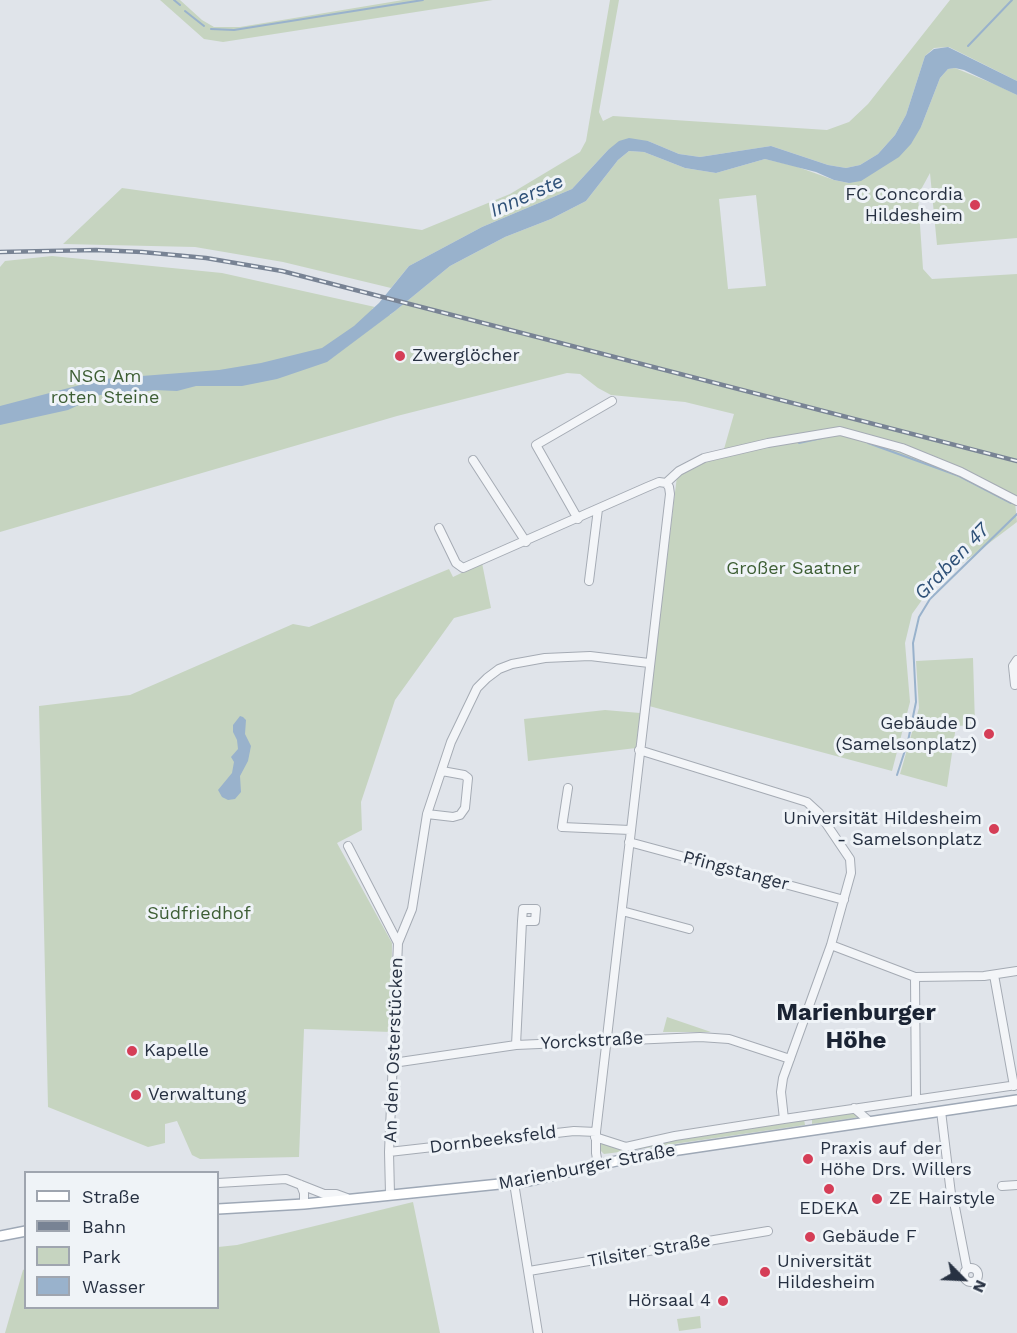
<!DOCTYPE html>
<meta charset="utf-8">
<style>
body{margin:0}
#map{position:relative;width:1017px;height:1333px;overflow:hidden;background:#e0e4ea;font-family:"Work Sans",sans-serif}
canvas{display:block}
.legend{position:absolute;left:24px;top:1171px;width:195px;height:138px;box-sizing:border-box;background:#eff3f7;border:2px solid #9fa5af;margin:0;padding:8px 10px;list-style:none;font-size:18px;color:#273142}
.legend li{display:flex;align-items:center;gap:12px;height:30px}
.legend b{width:30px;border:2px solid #9fa5af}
.north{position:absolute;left:933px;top:1249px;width:60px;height:60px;-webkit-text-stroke:4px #eff3f7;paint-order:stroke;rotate:114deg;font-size:16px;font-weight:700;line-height:24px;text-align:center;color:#273142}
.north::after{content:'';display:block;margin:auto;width:21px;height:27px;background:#273142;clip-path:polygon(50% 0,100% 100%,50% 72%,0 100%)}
</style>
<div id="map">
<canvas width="1017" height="1333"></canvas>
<ul class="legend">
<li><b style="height:8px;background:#fff"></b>Straße</li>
<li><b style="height:8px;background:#788394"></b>Bahn</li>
<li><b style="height:16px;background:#c6d4c0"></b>Park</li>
<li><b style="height:16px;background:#99b2cc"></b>Wasser</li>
</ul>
<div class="north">N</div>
</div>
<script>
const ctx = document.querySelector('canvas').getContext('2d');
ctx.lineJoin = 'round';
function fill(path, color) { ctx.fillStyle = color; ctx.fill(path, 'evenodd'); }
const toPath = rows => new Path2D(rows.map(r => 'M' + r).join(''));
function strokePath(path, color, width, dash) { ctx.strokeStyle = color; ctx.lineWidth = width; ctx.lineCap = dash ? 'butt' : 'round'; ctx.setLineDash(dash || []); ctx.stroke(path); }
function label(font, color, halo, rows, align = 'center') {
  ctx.font = font + ' "Work Sans",sans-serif'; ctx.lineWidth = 6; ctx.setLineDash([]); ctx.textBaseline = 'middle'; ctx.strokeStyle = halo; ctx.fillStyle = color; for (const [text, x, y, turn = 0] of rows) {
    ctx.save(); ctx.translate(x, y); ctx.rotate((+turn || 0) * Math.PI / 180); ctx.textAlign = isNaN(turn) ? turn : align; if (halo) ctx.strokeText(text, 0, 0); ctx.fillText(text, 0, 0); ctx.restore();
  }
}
const green = toPath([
 [160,0,180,0,202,20,214,27,240,27,403,0,493,0,223,42,204,39],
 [610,0,619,0,599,112,603,121,613,116,827,130,849,122,868,104,950,0,1017,0,1017,81,949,47,934,48,925,56,906,115,895,135,878,154,860,165,846,168,828,165,771,146,700,157,679,154,648,141,608,150,572,189,482,227,409,266,391,288,283,262,195,247,63,244,122,188,422,230,510,194,580,152,586,141],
 [955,68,999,86,1017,95,1017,238,937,245,930,173,918,195,923,269,932,279,1017,274,1017,502,1015,502,1017,522,947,575,927,593,912,614,905,643,910,702,892,771,649,706,677,476,695,466,722,456,734,414,685,402,611,395,598,388,580,374,567,373,397,416,0,532,0,267,5,261,52,256,222,273,375,307,372,309,390,315,450,266,505,237,551,219,586,201,618,160,629,151,644,152,685,168,716,173,765,159,795,166,834,180,849,183,921,127,940,78,948,69],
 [756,195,766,286,728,289,719,199],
 [482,563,491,608,454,618,395,700,361,802,362,830,337,843,392,943,391,1032,304,1029,299,1157,200,1159,192,1155,177,1121,165,1124,165,1143,148,1147,48,1107,39,706,130,695,293,624,309,627,449,569,453,577],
 [973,658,975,725,956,726,947,787,900,774,919,708,916,661],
 [605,710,640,713,636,748,528,761,524,719],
 [667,1017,711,1032,663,1032],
 [853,1113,860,1117,812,1124,812,1119],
 [804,1119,805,1125,612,1153,604,1154,599,1149,599,1143,602,1142,614,1146],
 [413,1202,440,1333,5,1333,23,1270,25,1269,26,1308,218,1308,218,1247,237,1245],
 [700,1316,701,1328,679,1331,677,1319]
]);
const water = toPath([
 [948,47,1017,81,1017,95,964,70,955,68,948,69,940,78,921,127,911,144,899,157,861,181,849,183,834,180,816,172,765,159,716,173,685,168,644,152,629,151,618,160,586,201,551,219,505,237,450,266,395,311,327,362,277,379,242,386,196,386,177,391,154,390,126,395,100,395,68,410,0,425,0,406,103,379,219,370,261,363,322,348,354,326,379,303,409,266,482,227,572,189,608,150,619,141,629,138,648,141,679,154,700,157,771,146,828,165,846,168,860,165,878,154,895,135,906,115,925,56,934,49],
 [240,716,243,717,246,720,245,734,251,746,248,761,240,776,241,792,235,799,228,800,222,797,218,790,232,773,234,762,231,757,238,749,237,740,233,732,233,725]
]);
const stream = toPath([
 [174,0,180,5],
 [185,11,204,26],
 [211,29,234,30,423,0],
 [968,46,1012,0],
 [799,443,822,438],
 [868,443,959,476,1011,503],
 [897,775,908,741,916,702,913,643,919,617,930,599,1017,514]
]);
const minor = toPath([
 [473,460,526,542],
 [578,519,536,445,612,401],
 [439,528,456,563,463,568,647,487,659,482,666,483,679,471,704,458,768,443,840,431,902,448,961,472,1017,501],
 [589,581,598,509],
 [1015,685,1013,666,1017,660],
 [639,750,807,802,819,813,850,859,851,873,831,945,783,1078,781,1092,784,1119],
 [568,788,562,827,630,830],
 [427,814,453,817,460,815,465,808,468,778,464,775,442,771],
 [629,842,844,900],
 [348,846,398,943,389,1152,390,1194],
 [622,911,689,929],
 [398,943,412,909,427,814,451,742,477,688,487,678,499,669,512,664,545,658,590,656,649,663],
 [831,945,915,977,984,976,1017,971],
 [994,975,1014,1086],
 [915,977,916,1100],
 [516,1045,522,921,523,909,536,909,535,921,522,921],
 [393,1063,516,1045,700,1037,729,1039,790,1059],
 [854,1108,869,1121],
 [941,1111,951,1194,954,1202,967,1269],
 [595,1137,626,1147,675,1136,784,1119,1017,1085],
 [389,1152,574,1131,596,1132],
 [598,1164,596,1153,596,1132,670,494,669,487,666,483],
 [218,1183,286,1179,324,1194,336,1194,347,1198],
 [514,1183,538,1333],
 [301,1185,304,1193,304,1204],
 [1002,1186,1017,1185],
 '964 1275a7 7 0 1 1 14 0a7 7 0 1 1-14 0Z',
 [529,1271,768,1231]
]);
const major = toPath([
 [218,1209,304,1204,529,1181,638,1156,1017,1100],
 [0,1236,26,1231]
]);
const rail = toPath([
 [0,252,96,250,142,252,206,258,282,271,1017,461]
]);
const markers = [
 [975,205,6,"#d53e57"],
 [400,356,6,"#d53e57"],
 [989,734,6,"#d53e57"],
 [994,829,6,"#d53e57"],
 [132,1051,6,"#d53e57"],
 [136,1095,6,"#d53e57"],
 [808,1159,6,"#d53e57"],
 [829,1189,6,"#d53e57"],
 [877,1199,6,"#d53e57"],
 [810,1237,6,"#d53e57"],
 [765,1272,6,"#d53e57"],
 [723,1301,6,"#d53e57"]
];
const poiNames = [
 ["FC Concordia",963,195,"right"],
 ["Hildesheim",963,216,"right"],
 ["Zwerglöcher",412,356],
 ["Gebäude D",977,724,"right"],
 ["(Samelsonplatz)",977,745,"right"],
 ["Universität Hildesheim",982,819,"right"],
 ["- Samelsonplatz",982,840,"right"],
 ["Kapelle",144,1051],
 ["Verwaltung",148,1095],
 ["Praxis auf der",820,1149],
 ["Höhe Drs. Willers",820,1170],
 ["ZE Hairstyle",889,1199],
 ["EDEKA",829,1209,"center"],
 ["Gebäude F",822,1237],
 ["Universität",777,1262],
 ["Hildesheim",777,1283],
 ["Hörsaal 4",711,1301,"right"]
];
const parkNames = [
 ["NSG Am",105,377],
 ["roten Steine",105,398],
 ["Großer Saatner",793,569],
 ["Südfriedhof",199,914]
];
const streetNames = [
 ["Pfingstanger",736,871,15],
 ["Yorckstraße",592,1041,-3],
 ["An den Osterstücken",394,1050,-88],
 ["Dornbeeksfeld",493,1140,-7],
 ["Marienburger Straße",587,1167,-11],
 ["Tilsiter Straße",649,1251,-10]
];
const waterNames = [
 ["Innerste",527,196,-24],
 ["Graben 47",952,562,-46]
];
const districtNames = [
 ["Marienburger",856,1013],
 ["Höhe",856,1041]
];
fill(green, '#c6d4c0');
fill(water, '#99b2cc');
strokePath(stream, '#99b2cc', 2);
strokePath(minor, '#a5abb4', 10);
strokePath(major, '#9ea8b6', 12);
strokePath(minor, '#f3f5f8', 8);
strokePath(major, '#fff', 9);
strokePath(rail, '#788394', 4.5);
strokePath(rail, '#eff3f7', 2, [7]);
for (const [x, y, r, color] of markers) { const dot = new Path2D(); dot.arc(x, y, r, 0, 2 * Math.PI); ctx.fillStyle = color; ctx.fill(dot); strokePath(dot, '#eff3f7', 2); }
label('18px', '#273142', '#eff3f7', poiNames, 'left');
label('18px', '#3d5e34', '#eff3f7', parkNames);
label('18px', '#273142', '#eff3f7', streetNames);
label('italic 20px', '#2f5178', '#eff3f7', waterNames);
label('bold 24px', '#1a2333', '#eff3f7', districtNames);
</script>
